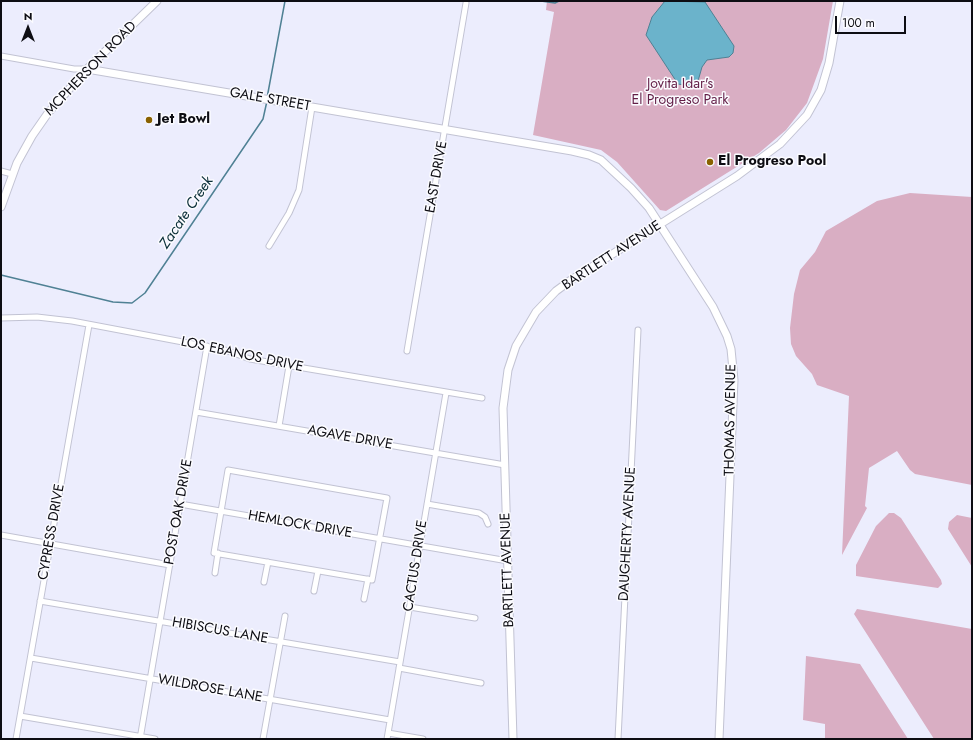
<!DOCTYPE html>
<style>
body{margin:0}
#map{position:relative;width:973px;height:740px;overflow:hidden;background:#ecedfd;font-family:Jost,sans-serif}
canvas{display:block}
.frame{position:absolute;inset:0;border:2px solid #0d0d13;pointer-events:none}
.north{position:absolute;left:8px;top:8px;width:40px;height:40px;-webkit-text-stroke:3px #fbfbff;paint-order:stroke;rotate:0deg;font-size:11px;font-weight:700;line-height:16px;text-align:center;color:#0d0d13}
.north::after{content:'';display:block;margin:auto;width:14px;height:18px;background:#0d0d13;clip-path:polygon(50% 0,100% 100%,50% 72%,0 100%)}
.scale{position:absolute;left:835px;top:16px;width:71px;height:18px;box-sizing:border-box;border:2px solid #0d0d13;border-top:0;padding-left:5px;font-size:12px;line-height:14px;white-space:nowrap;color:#0d0d13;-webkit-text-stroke:3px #fbfbff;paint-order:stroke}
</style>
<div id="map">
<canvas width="973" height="740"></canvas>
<div class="frame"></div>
<div class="north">N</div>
<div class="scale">100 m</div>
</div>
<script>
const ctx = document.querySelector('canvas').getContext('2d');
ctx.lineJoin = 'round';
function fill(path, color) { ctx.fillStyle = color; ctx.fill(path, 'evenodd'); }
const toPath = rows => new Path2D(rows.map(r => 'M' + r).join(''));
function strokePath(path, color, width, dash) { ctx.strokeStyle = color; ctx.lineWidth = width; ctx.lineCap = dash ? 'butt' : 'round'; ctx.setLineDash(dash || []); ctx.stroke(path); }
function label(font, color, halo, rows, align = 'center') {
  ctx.font = font + ' Jost,sans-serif'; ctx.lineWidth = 3; ctx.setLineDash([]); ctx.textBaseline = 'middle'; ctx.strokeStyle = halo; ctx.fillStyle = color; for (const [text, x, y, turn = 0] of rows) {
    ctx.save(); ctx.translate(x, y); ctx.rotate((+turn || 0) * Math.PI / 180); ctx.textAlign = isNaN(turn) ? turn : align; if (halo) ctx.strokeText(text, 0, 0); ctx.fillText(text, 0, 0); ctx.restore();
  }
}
const green = toPath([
 [547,1,833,1,823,59,807,103,786,130,759,153,666,211,660,210,617,162,601,150,533,135,554,12,546,10],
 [910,193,972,197,972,485,915,474,910,470,897,451,869,468,865,506,867,508,842,555,849,396,817,385,812,374,796,356,791,344,790,328,794,294,800,270,815,252,826,231,877,201],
 [889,513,894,513,901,518,941,580,942,584,938,588,856,576,856,565,876,526],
 [957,515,972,518,972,567,948,529,949,522],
 [857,609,972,629,972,739,934,739,854,614],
 [806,656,860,664,908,739,825,739,825,724,803,720]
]);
const water = toPath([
 [665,1,705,2,734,46,733,53,729,57,707,60,702,67,698,81,691,86,678,84,646,35,652,17,665,1]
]);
const stream = toPath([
 [541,1,555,3,559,1],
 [267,98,285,1],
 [1,275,113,302,132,303,145,293,263,119,267,101]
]);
const street = toPath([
 [1,56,74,69,87,69],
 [1,171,12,174],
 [269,246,289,213,299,190,312,107],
 [1,318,37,317,72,321,225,350,250,359,482,398],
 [407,351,466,3],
 [196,412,505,465],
 [279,426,289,366],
 [228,470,387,498,372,580,214,553,228,470],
 [180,504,508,561],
 [427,504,479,513,485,517,488,524],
 [1,535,170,565],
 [215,573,218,553],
 [264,582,268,562],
 [314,591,318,571],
 [364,599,368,579],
 [40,601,400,662],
 [410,607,475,618],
 [31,658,390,720],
 [399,668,481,683],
 [20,716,155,739],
 [388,733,423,739],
 [16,739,89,325],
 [140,739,207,346],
 [263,739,285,616],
 [387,739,446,393],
 [618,739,638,330]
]);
const secondary = toPath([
 [87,69,572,151,589,155,601,160,631,188,649,208,713,307,727,336,731,349,734,380,719,739],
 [1,207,17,163,32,136,48,113,87,69,157,1],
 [513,739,503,408,508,370,516,346,536,312,556,291,571,280,737,176,780,144,807,115,821,90,829,63,840,1]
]);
const markers = [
 [149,120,4,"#896100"],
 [710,162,4,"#896100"]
];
const streetNames = [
 ["MCPHERSON ROAD",91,69,-46],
 ["GALE STREET",270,100,10],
 ["EAST DRIVE",437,177,-80],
 ["BARTLETT AVENUE",612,256,-33],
 ["LOS EBANOS DRIVE",242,355,12],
 ["THOMAS AVENUE",731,420,-89],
 ["AGAVE DRIVE",350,438,10],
 ["POST OAK DRIVE",179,512,-80],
 ["HEMLOCK DRIVE",300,525,10],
 ["CYPRESS DRIVE",52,532,-80],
 ["DAUGHERTY AVENUE",628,534,-87],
 ["CACTUS DRIVE",416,566,-81],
 ["BARTLETT AVENUE",508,570,-92],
 ["HIBISCUS LANE",220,631,10],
 ["WILDROSE LANE",210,689,10]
];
const parkNames = [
 ["Jovita Idar's",680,85],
 ["El Progreso Park",680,101]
];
const poiNames = [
 ["Jet Bowl",157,120],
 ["El Progreso Pool",718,162]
];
const waterNames = [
 ["Zacate Creek",187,213,-56]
];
fill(green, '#d9aec3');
fill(water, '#6bb3cb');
strokePath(water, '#4f8194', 1);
strokePath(stream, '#4f8194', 1.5);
strokePath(street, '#c2c3d3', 7);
strokePath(secondary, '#c2c3d3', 9);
strokePath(street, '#fff', 5);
strokePath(secondary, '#fff', 7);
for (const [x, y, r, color] of markers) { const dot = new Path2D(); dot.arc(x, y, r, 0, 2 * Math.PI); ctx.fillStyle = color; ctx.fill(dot); strokePath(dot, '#fbfbff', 1.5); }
label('14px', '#0d0d13', '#fbfbff', streetNames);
label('14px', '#621d46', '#fbfbff', parkNames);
label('bold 14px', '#0d0d13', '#fbfbff', poiNames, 'left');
label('italic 15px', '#0b2f39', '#fbfbff', waterNames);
</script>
